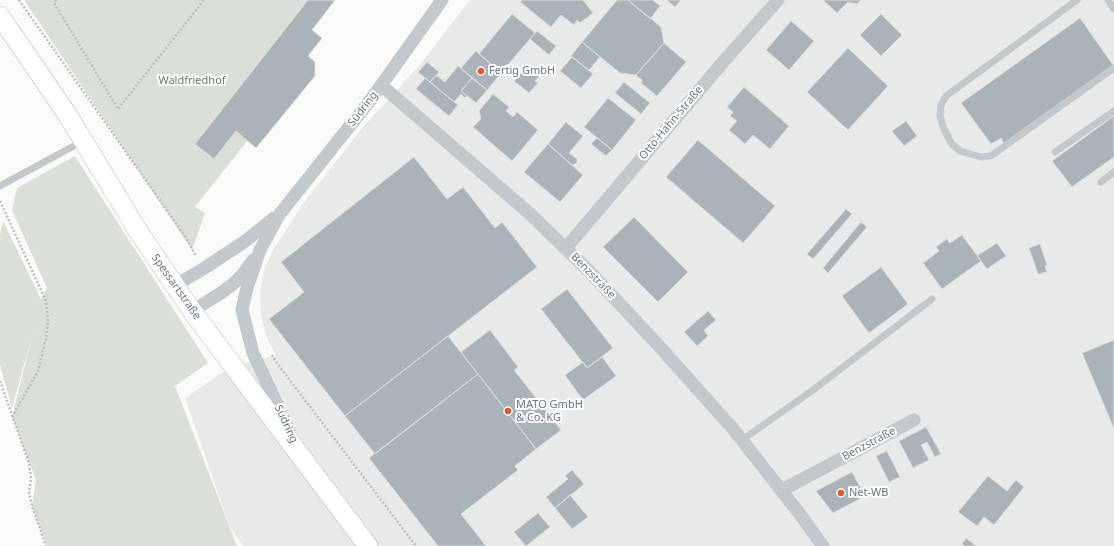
<!DOCTYPE html>
<meta charset="utf-8">
<style>
body{margin:0}
canvas{display:block;background:#fafaf8}
</style>
<canvas width="1114" height="546"></canvas>
<script>
const ctx = document.querySelector('canvas').getContext('2d');
ctx.lineJoin = 'round';
function fill(path, color) { ctx.fillStyle = color; ctx.fill(path, 'evenodd'); }
const toPath = rows => new Path2D(rows.map(r => 'M' + r).join(''));
function strokePath(path, color, width, dash) { ctx.strokeStyle = color; ctx.lineWidth = width; ctx.lineCap = dash ? 'butt' : 'round'; ctx.setLineDash(dash || []); ctx.stroke(path); }
function label(font, color, halo, rows, align = 'center') {
  ctx.font = font + ' "Noto Sans",sans-serif'; ctx.lineWidth = 4; ctx.setLineDash([]); ctx.textBaseline = 'middle'; ctx.strokeStyle = halo; ctx.fillStyle = color; for (const [text, x, y, turn = 0] of rows) {
    ctx.save(); ctx.translate(x, y); ctx.rotate((+turn || 0) * Math.PI / 180); ctx.textAlign = isNaN(turn) ? turn : align; if (halo) ctx.strokeText(text, 0, 0); ctx.fillText(text, 0, 0); ctx.restore();
  }
}
const built = toPath([
 [470,0,1114,0,1114,546,243,546,229,525,185,398,232,366,276,355,267,338,261,316,260,292,265,267,275,247,302,205,363,127,418,67]
]);
const green = toPath([
 [24,0,335,0,312,30,322,38,308,56,315,62,315,76,256,148,247,141,195,207,205,213,192,250],
 [75,156,208,363,175,386,237,546,47,546,32,506,36,480,12,417,33,332,12,408,0,365,0,235,3,221,41,299,47,288,12,210,17,188]
]);
const building = toPath([
 [308,0,335,0,312,30,322,38,308,56,315,62,315,76,256,148,236,131,214,159,195,144,308,0],
 [522,0,583,0,593,13,580,23,577,20,574,25,561,15,551,27,520,2,522,0],
 [617,0,628,0,661,27,664,43,636,75,620,73,582,42,617,0],
 [628,0,653,0,660,6,650,19,628,0],
 [667,0,681,0,675,7,667,0],
 [823,0,861,0,857,4,848,2,837,13,823,0],
 [512,14,535,33,501,73,479,54,512,14],
 [881,14,902,35,881,56,860,35,881,14],
 [1080,18,1113,65,1004,143,1001,138,991,144,961,103,1080,18],
 [791,21,814,41,789,70,766,50,791,21],
 [537,31,556,46,549,55,530,39,537,31],
 [582,42,600,57,589,70,571,56,582,42],
 [664,43,686,62,657,96,641,83,642,80,636,75,664,43],
 [848,48,888,86,848,130,807,92,848,48],
 [476,51,501,73,487,90,461,68,476,51],
 [572,57,593,74,581,88,560,71,572,57],
 [427,62,439,72,430,82,418,72,427,62],
 [528,65,540,75,535,81,538,83,529,93,514,81,528,65],
 [458,66,472,78,461,91,467,96,465,98,461,94,454,102,430,82,436,75,445,82,458,66],
 [425,78,458,105,449,116,416,89,425,78],
 [472,78,487,90,476,103,461,91,472,78],
 [624,82,650,103,641,114,615,93,624,82],
 [744,87,789,126,770,149,753,135,745,144,729,130,737,121,730,116,733,112,727,107,744,87],
 [493,94,509,107,506,111,513,117,517,112,538,130,512,161,473,127,481,119,479,111,493,94],
 [608,98,636,120,612,150,584,127,608,98],
 [1114,116,1114,157,1072,187,1052,161,1114,116],
 [906,121,917,136,904,146,892,131,906,121],
 [566,122,583,136,569,153,577,159,577,163,572,165,548,144,566,122],
 [597,138,612,150,606,156,591,144,597,138],
 [698,140,775,206,743,243,666,177,698,140],
 [548,144,583,175,560,202,524,172,548,144],
 [414,157,447,199,463,187,495,228,502,222,537,267,345,416,269,319,304,292,281,262,414,157],
 [846,209,852,214,813,259,807,254,846,209],
 [634,217,688,272,658,302,603,247,634,217],
 [861,222,867,227,828,273,823,268,861,222],
 [962,235,981,261,942,289,923,263,939,251,936,247,947,239,950,243,962,235],
 [997,243,1006,256,987,269,977,256,997,243],
 [1040,244,1047,265,1045,266,1047,272,1038,274,1029,248,1040,244],
 [881,267,908,304,869,333,842,296,881,267],
 [567,289,613,348,587,368,541,309,567,289],
 [708,311,716,320,704,330,708,336,697,346,684,332,708,311],
 [490,330,518,367,514,370,561,430,536,449,461,352,490,330],
 [448,336,478,374,375,454,345,416,448,336],
 [1114,340,1114,429,1082,353,1114,340],
 [602,357,616,376,583,400,565,375,583,362,587,368,602,357],
 [478,374,536,449,515,466,518,470,461,514,486,546,438,546,369,458,478,374],
 [926,427,941,454,935,457,927,442,921,445,929,460,913,468,899,441,926,427],
 [887,451,900,477,889,482,876,456,887,451],
 [572,470,584,484,555,508,546,497,568,479,565,476,572,470],
 [852,472,865,496,833,513,816,491,852,472],
 [988,476,1007,491,1016,480,1024,487,994,525,984,517,977,526,958,512,988,476],
 [570,495,588,517,572,529,555,508,570,495],
 [538,513,550,527,526,546,514,532,538,513],
 [966,538,976,546,964,546,962,544,966,538]
]);
const path = toPath([
 [19,0,185,236,196,256],
 [56,0,54,3,118,109,204,0],
 [0,201,46,301,48,321,46,338,38,371,12,417],
 [272,355,276,362,416,546],
 [0,381,29,463,31,478,29,492,32,506,46,546]
]);
const lane = toPath([
 [1077,0,946,96,941,105,940,116,944,129,952,144,960,151,981,157,991,156,1114,68],
 [1108,0,1114,9],
 [1055,152,1114,111],
 [1101,182,1114,172],
 [0,186,83,141],
 [742,440,813,390,932,299]
]);
const street = toPath([
 [381,85,529,213,589,271,659,346,734,430,799,513,823,546],
 [566,248,724,61,778,0],
 [174,286,203,269,244,242,274,218],
 [192,311,221,293,233,284,243,274,253,260],
 [289,430,253,353,242,310,247,288,260,250,279,215,372,98,442,0],
 [782,490,914,420]
]);
const secondary = toPath([
 [0,16,67,114,138,231,192,311,368,546]
]);
const markers = [
 [481,71,4,"#e4572e"],
 [508,411,4,"#e4572e"],
 [841,493,4,"#e4572e"]
];
const poiNames = [
 ["Fertig GmbH",489,71],
 ["MATO GmbH",516,405],
 ["& Co. KG",516,418],
 ["Net-WB",849,493]
];
const parkNames = [
 ["Waldfriedhof",192,81]
];
const streetNames = [
 ["Südring",363,109,-52],
 ["Otto-Hahn-Straße",671,123,-50],
 ["Benzstraße",593,276,46],
 ["Spessartstraße",176,287,55],
 ["Südring",286,424,65],
 ["Benzstraße",869,444,-28]
];
fill(built, '#e8e9e9');
fill(green, '#dadfd7');
fill(building, '#aab3b9');
strokePath(building, '#dcdcda', 1);
strokePath(secondary, '#b3babf', 20);
strokePath(path, '#bbbfc2', 2.5, [2, 2]);
strokePath(lane, '#c3c8cc', 7);
strokePath(street, '#c3c8cc', 13);
strokePath(secondary, '#fff', 19);
for (const [x, y, r, color] of markers) { const dot = new Path2D(); dot.arc(x, y, r, 0, 2 * Math.PI); ctx.fillStyle = color; ctx.fill(dot); strokePath(dot, '#fff', 1.5); }
label('11px', '#657683', '#fff', poiNames, 'left');
label('11px', '#687a64', '#fff', parkNames);
label('11px', '#657683', '#fff', streetNames);
</script>
